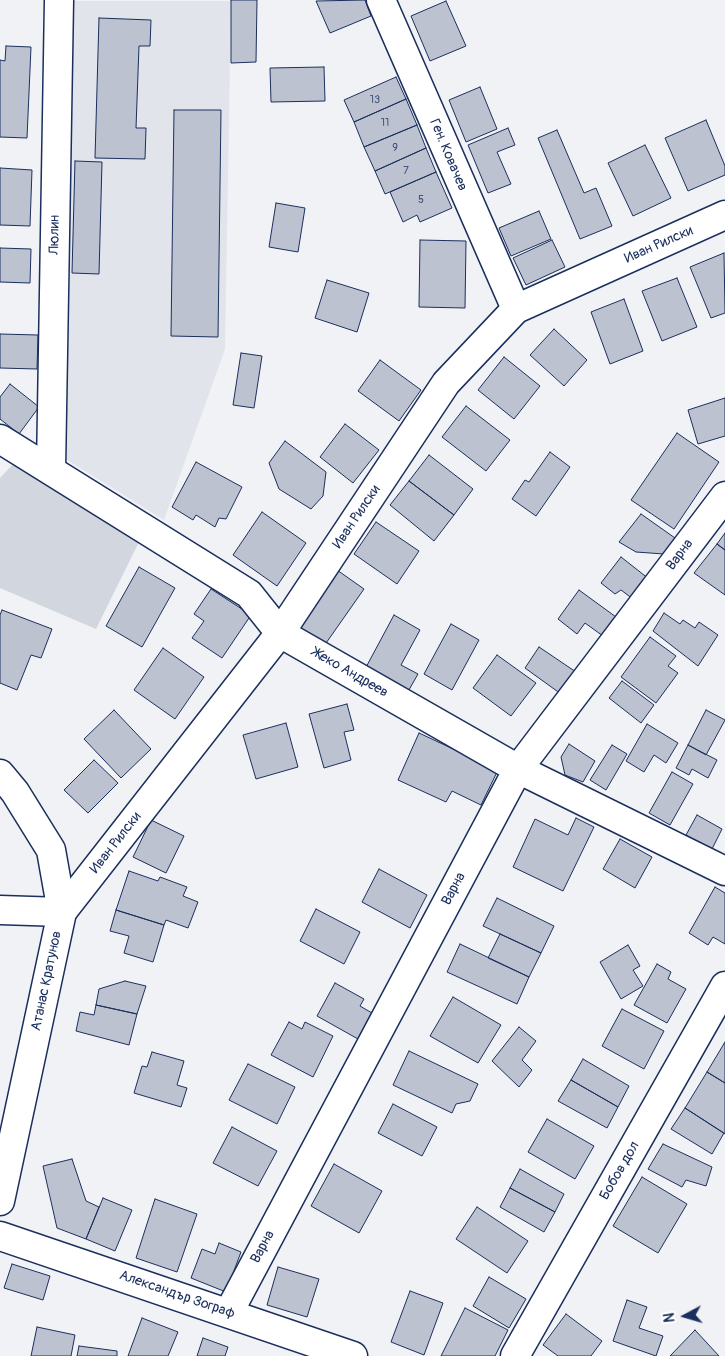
<!DOCTYPE html>
<meta charset="utf-8">
<style>
body{margin:0}
#map{position:relative;width:725px;height:1356px;overflow:hidden;background:#f1f2f5;font-family:Pangolin,sans-serif}
canvas{display:block}
.north{position:absolute;left:660px;top:1291px;width:50px;height:50px;-webkit-text-stroke:4px #fff;paint-order:stroke;rotate:264deg;font-size:14px;font-weight:700;line-height:20px;text-align:center;color:#1b2f5e}
.north::after{content:'';display:block;margin:auto;width:18px;height:22px;background:#1b2f5e;clip-path:polygon(50% 0,100% 100%,50% 72%,0 100%)}
</style>
<div id="map">
<canvas width="725" height="1356"></canvas>
<div class="north">N</div>
</div>
<script>
const ctx = document.querySelector('canvas').getContext('2d');
ctx.lineJoin = 'round';
function fill(path, color) { ctx.fillStyle = color; ctx.fill(path, 'evenodd'); }
const toPath = rows => new Path2D(rows.map(r => 'M' + r).join(''));
function strokePath(path, color, width, dash) { ctx.strokeStyle = color; ctx.lineWidth = width; ctx.lineCap = dash ? 'butt' : 'round'; ctx.setLineDash(dash || []); ctx.stroke(path); }
function label(font, color, halo, rows, align = 'center') {
  ctx.font = font + ' Pangolin,sans-serif'; ctx.lineWidth = 4.5; ctx.setLineDash([]); ctx.textBaseline = 'middle'; ctx.strokeStyle = halo; ctx.fillStyle = color; for (const [text, x, y, turn = 0] of rows) {
    ctx.save(); ctx.translate(x, y); ctx.rotate((+turn || 0) * Math.PI / 180); ctx.textAlign = isNaN(turn) ? turn : align; if (halo) ctx.strokeText(text, 0, 0); ctx.fillText(text, 0, 0); ctx.restore();
  }
}
const built = toPath([
 [73,1,231,1,225,349,164,520,64,458]
]);
const green = toPath([
 [13,464,140,540,96,629,0,588,0,478]
]);
const building = toPath([
 [231,0,257,0,256,62,231,63,231,0],
 [365,0,371,16,330,33,316,1,365,0],
 [446,1,466,46,430,61,411,16,446,1],
 [99,18,151,20,150,46,139,46,136,128,146,128,145,159,95,158,99,18],
 [6,46,31,47,27,138,0,137,0,60,5,61,6,46],
 [324,67,325,101,271,102,270,68,324,67],
 [396,77,406,99,354,122,344,100,396,77],
 [480,87,497,129,466,142,449,100,480,87],
 [406,99,417,125,364,147,354,122,406,99],
 [174,110,221,110,218,337,171,336,174,110],
 [706,120,725,166,725,175,688,191,665,138,706,120],
 [417,125,426,148,375,171,364,147,417,125],
 [508,128,515,145,497,152,511,184,488,193,468,145,508,128],
 [557,130,584,193,596,188,612,226,580,239,538,138,557,130],
 [645,145,671,198,633,216,608,163,645,145],
 [426,148,436,172,385,194,375,171,426,148],
 [75,161,102,162,99,274,72,273,75,161],
 [0,168,32,170,30,226,0,225,0,168],
 [436,172,452,208,420,222,417,215,403,222,390,192,436,172],
 [276,203,305,208,298,252,269,247,276,203],
 [539,211,551,239,511,256,499,228,539,211],
 [420,240,466,241,465,308,419,307,420,240],
 [552,240,565,267,526,285,513,258,552,240],
 [0,248,31,249,30,283,0,282,0,248],
 [724,253,725,313,711,318,690,267,724,253],
 [677,278,697,327,662,341,642,291,677,278],
 [327,280,369,293,357,332,315,318,327,280],
 [624,299,643,351,610,364,591,312,624,299],
 [554,329,587,360,564,386,530,355,554,329],
 [0,334,38,335,37,369,0,368,0,334],
 [241,353,262,356,254,408,233,405,241,353],
 [504,357,540,386,514,419,478,390,504,357],
 [380,360,421,390,399,421,358,391,380,360],
 [10,384,39,407,19,434,0,419,0,397,10,384],
 [725,398,725,436,698,444,688,410,725,398],
 [466,406,510,440,486,471,442,437,466,406],
 [345,424,379,450,353,483,320,457,345,424],
 [677,433,719,462,674,529,631,500,677,433],
 [285,441,326,472,323,496,311,509,279,489,269,463,285,441],
 [550,452,570,467,536,516,512,499,525,480,529,482,550,452],
 [429,455,473,489,454,515,409,481,429,455],
 [196,462,242,487,226,519,219,518,215,527,196,515,193,520,172,507,196,462],
 [409,481,454,515,434,541,390,505,409,481],
 [262,512,306,543,277,586,233,555,262,512],
 [641,514,675,538,664,554,636,552,619,542,641,514],
 [376,522,419,551,397,584,354,554,376,522],
 [725,533,725,550,717,544,725,533],
 [717,544,725,550,725,595,694,573,717,544],
 [621,557,649,579,633,599,621,590,615,594,601,583,621,557],
 [139,567,175,588,142,647,106,626,139,567],
 [337,570,364,589,324,646,297,628,337,570],
 [211,589,251,615,222,658,192,638,204,621,194,614,211,589],
 [579,590,616,617,603,636,585,623,577,634,558,619,579,590],
 [2,610,52,629,41,658,31,655,17,690,0,683,0,615,2,610],
 [664,613,680,624,683,620,695,628,699,622,718,635,698,666,653,631,664,613],
 [394,615,420,630,401,665,418,674,406,695,364,671,394,615],
 [451,624,479,640,452,690,424,674,451,624],
 [650,637,676,656,668,666,678,673,656,703,621,677,650,637],
 [539,647,576,672,561,694,525,668,539,647],
 [163,648,204,677,175,719,134,690,163,648],
 [497,655,536,683,511,716,473,688,497,655],
 [622,681,654,705,641,723,609,698,622,681],
 [347,704,354,730,344,732,351,760,324,768,309,714,347,704],
 [114,710,151,749,121,778,84,739,114,710],
 [706,710,725,720,706,755,688,745,706,710],
 [286,723,298,767,256,779,243,735,286,723],
 [647,724,678,743,666,763,654,755,644,772,626,761,647,724],
 [419,733,498,770,481,805,452,791,446,802,398,780,419,733],
 [569,744,595,761,583,782,565,775,561,757,569,744],
 [612,745,627,754,606,790,590,780,612,745],
 [688,745,717,760,708,778,692,769,689,775,676,768,688,745],
 [94,760,118,783,88,813,64,790,94,760],
 [672,772,693,784,670,825,649,813,672,772],
 [697,815,722,829,712,849,686,835,697,815],
 [576,818,594,827,563,891,513,867,535,819,568,835,576,818],
 [151,820,184,836,166,873,133,857,151,820],
 [620,839,652,857,635,888,603,869,620,839],
 [379,869,427,895,410,928,362,902,379,869],
 [129,871,158,881,160,877,187,887,183,896,198,902,188,928,166,920,164,925,116,910,129,871],
 [715,887,725,893,725,944,713,937,708,945,689,933,715,887],
 [497,898,554,926,541,953,483,926,497,898],
 [316,909,360,932,344,964,300,941,316,909],
 [116,910,164,925,153,962,124,953,129,936,110,931,116,910],
 [500,934,541,953,529,977,488,958,500,934],
 [460,944,529,977,517,1004,447,972,460,944],
 [628,945,640,966,633,970,643,986,621,999,600,962,628,945],
 [657,964,671,972,668,979,686,989,667,1023,634,1005,657,964],
 [125,981,146,986,137,1014,96,1005,99,989,125,981],
 [335,983,364,999,360,1006,372,1013,358,1039,317,1016,335,983],
 [453,997,501,1025,478,1063,430,1036,453,997],
 [96,1005,137,1014,129,1045,76,1031,80,1012,94,1015,96,1005],
 [622,1009,664,1031,644,1069,602,1046,622,1009],
 [289,1022,302,1029,305,1022,333,1036,313,1077,271,1055,289,1022],
 [519,1027,536,1041,522,1060,532,1070,519,1087,492,1061,519,1027],
 [725,1042,725,1083,707,1072,725,1042],
 [409,1051,478,1084,470,1101,456,1104,452,1113,393,1085,409,1051],
 [152,1052,184,1061,177,1085,187,1088,181,1107,134,1093,142,1066,147,1067,152,1052],
 [583,1059,629,1086,618,1107,571,1080,583,1059],
 [248,1064,295,1087,277,1124,229,1100,248,1064],
 [707,1072,725,1083,725,1134,685,1108,707,1072],
 [571,1080,618,1107,607,1128,558,1101,571,1080],
 [393,1104,437,1127,422,1156,378,1133,393,1104],
 [685,1108,724,1133,712,1154,671,1129,685,1108],
 [547,1119,594,1146,575,1179,528,1152,547,1119],
 [232,1127,277,1151,258,1186,213,1163,232,1127],
 [663,1144,712,1167,706,1186,686,1180,682,1187,648,1169,663,1144],
 [72,1159,86,1201,99,1207,86,1239,57,1228,43,1166,72,1159],
 [334,1164,382,1191,359,1233,311,1206,334,1164],
 [520,1169,564,1194,555,1212,510,1188,520,1169],
 [642,1177,687,1204,658,1253,613,1226,642,1177],
 [510,1188,555,1212,544,1232,500,1207,510,1188],
 [103,1198,132,1210,115,1251,86,1239,103,1198],
 [155,1199,197,1214,177,1272,136,1258,155,1199],
 [477,1207,528,1241,507,1273,456,1239,477,1207],
 [219,1243,241,1252,226,1292,191,1278,202,1249,215,1254,219,1243],
 [12,1264,50,1276,43,1300,4,1288,12,1264],
 [278,1267,319,1279,307,1317,267,1305,278,1267],
 [489,1277,526,1299,509,1328,473,1306,489,1277],
 [410,1291,443,1303,424,1355,391,1342,410,1291],
 [627,1300,647,1307,639,1328,663,1336,656,1356,613,1341,627,1300],
 [465,1308,508,1330,495,1356,441,1356,465,1308],
 [566,1314,602,1341,591,1356,558,1356,543,1345,566,1314],
 [142,1318,178,1332,168,1356,128,1356,142,1318],
 [37,1327,75,1335,71,1356,31,1356,37,1327],
 [695,1330,719,1356,670,1356,695,1330],
 [203,1338,228,1347,225,1356,197,1356,203,1338],
 [79,1346,117,1351,117,1356,77,1356,79,1346]
]);
const minor = toPath([
 [381,0,516,309],
 [0,439,249,594,280,633,518,769,725,871],
 [51,469,59,0],
 [0,910,62,912,280,633,446,383,516,309,725,215],
 [0,1236,353,1356],
 [229,1312,518,769,725,496],
 [515,1356,725,986]
]);
const tertiary = toPath([
 [0,774,15,792,51,850,62,912,0,1201]
]);
const numberNames = [
 ["13",375,100],
 ["11",385,123],
 ["9",395,148],
 ["7",406,171],
 ["5",421,200]
];
const streetNames = [
 ["Ген. Ковачев",448,155,67],
 ["Люлин",55,235,-89],
 ["Иван Рилски",659,245,-24],
 ["Иван Рилски",357,517,-56],
 ["Варна",680,555,-53],
 ["Жеко Андреев",350,673,30],
 ["Иван Рилски",116,843,-52],
 ["Варна",454,889,-62],
 ["Атанас Кратунов",47,981,-78],
 ["Бобов дол",620,1171,-60],
 ["Варна",263,1247,-62],
 ["Александър Зограф",177,1295,19]
];
fill(built, '#e1e4ea');
fill(green, '#d2d6df');
fill(building, '#bcc2d0');
strokePath(building, '#1b2f5e', 1);
strokePath(minor, '#1b2f5e', 31);
strokePath(tertiary, '#1b2f5e', 31);
strokePath(minor, '#fff', 28);
strokePath(tertiary, '#fff', 28);
label('11px', '#43547a', null, numberNames);
label('14px', '#1b2f5e', '#fff', streetNames);
</script>
